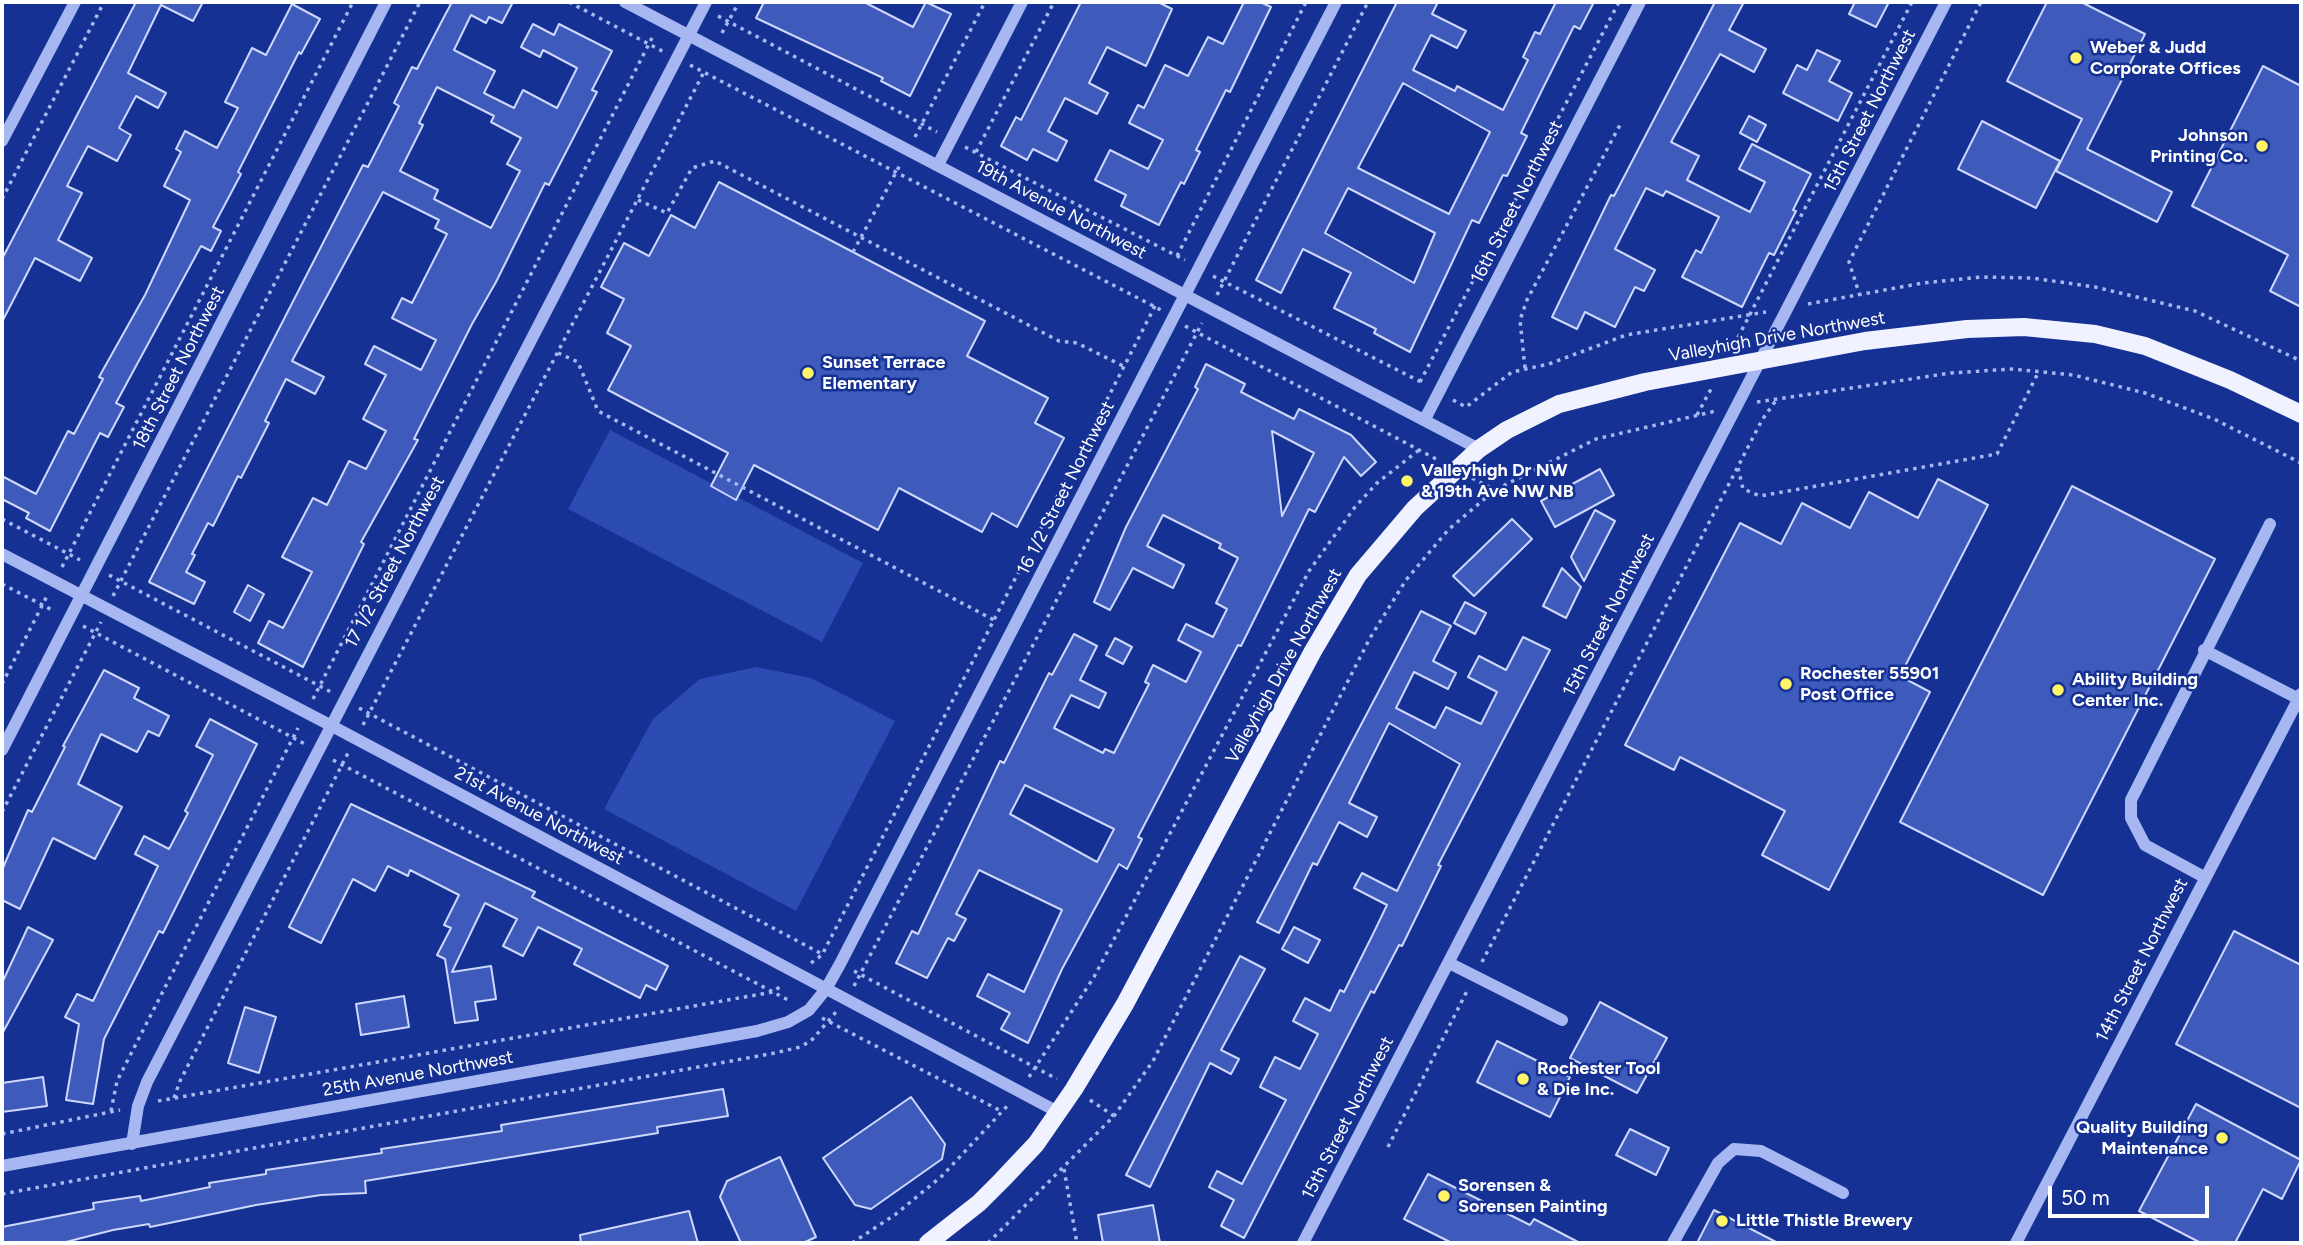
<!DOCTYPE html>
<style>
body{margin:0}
#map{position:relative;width:2303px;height:1245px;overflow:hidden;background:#163194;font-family:Figtree,sans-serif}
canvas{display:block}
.frame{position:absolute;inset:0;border:4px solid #fff;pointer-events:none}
.scale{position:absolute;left:2048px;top:1186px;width:161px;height:32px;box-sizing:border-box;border:4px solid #fff;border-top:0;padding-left:9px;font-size:21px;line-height:24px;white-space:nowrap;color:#fff;-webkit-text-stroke:5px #163194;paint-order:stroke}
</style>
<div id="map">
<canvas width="2303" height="1245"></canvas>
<div class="frame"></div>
<div class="scale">50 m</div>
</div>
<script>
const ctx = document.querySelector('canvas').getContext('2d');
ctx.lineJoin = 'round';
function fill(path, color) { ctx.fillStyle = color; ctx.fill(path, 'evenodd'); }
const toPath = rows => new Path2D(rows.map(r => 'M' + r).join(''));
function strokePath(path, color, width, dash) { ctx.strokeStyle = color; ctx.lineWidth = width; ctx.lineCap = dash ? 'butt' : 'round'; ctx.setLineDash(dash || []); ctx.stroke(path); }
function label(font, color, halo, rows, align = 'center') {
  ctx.font = font + ' Figtree,sans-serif'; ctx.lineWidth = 5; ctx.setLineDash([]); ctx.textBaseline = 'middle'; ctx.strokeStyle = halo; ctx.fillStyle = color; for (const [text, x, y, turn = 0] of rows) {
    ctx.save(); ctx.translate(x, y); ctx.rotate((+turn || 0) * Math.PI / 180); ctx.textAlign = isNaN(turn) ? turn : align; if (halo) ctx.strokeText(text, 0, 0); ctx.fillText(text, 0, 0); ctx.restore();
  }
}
const green = toPath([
 [610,430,863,563,822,642,568,509],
 [756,667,811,678,895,721,796,911,604,809,653,719,700,679]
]);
const building = toPath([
 [136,2,203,2,193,21,161,5,128,73,166,93,158,108,136,96,119,128,131,135,117,161,88,146,67,186,82,193,58,240,92,258,80,281,35,258,2,322,2,259,136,2],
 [445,2,513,2,502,23,489,17,486,23,471,15,454,50,495,71,484,93,514,108,523,90,557,108,577,68,543,50,540,57,521,47,533,24,554,35,559,24,612,51,592,90,597,92,549,185,545,183,496,282,472,324,414,439,418,440,361,542,364,544,303,667,258,643,269,621,283,628,312,572,282,557,313,498,327,505,349,461,366,469,386,431,363,419,386,375,365,364,374,346,421,370,436,340,392,318,402,298,412,303,447,234,435,228,439,220,383,192,292,361,324,377,315,394,286,379,265,421,269,423,241,478,238,476,213,526,208,523,192,554,195,555,186,572,205,582,194,604,149,582,363,165,368,167,399,106,394,103,412,67,417,69,445,15,451,4,445,2],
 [437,87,494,116,491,122,521,138,507,164,520,171,491,228,434,199,438,190,400,171,423,125,419,123,437,87],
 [764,2,864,2,913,27,926,2,951,14,910,96,881,81,883,78,756,18,764,2],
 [1081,2,1158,2,1172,9,1146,66,1107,47,1089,83,1108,93,1097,114,1065,98,1048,131,1067,141,1057,161,1033,149,1027,160,1001,146,1016,117,1021,120,1081,2],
 [1244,2,1260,2,1271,7,1230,92,1226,90,1196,150,1200,152,1184,184,1181,182,1159,225,1121,206,1126,195,1095,180,1110,150,1148,169,1163,140,1129,123,1138,105,1144,108,1165,65,1188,76,1208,37,1223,44,1244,2],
 [1397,2,1438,2,1432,14,1466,31,1457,48,1431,35,1413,70,1455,91,1457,86,1503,110,1528,60,1523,57,1535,32,1540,34,1556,2,1594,2,1580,29,1574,26,1544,86,1521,133,1527,136,1507,176,1503,175,1479,223,1472,220,1410,352,1374,333,1376,329,1334,308,1351,273,1303,249,1281,293,1256,280,1397,2],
 [1403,83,1490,132,1449,214,1358,168,1403,83],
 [1348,188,1435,233,1414,283,1325,233,1348,188],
 [1715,2,1744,2,1729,30,1766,49,1754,72,1720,54,1671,142,1699,156,1687,180,1750,212,1765,182,1739,169,1752,144,1811,174,1793,210,1796,211,1774,255,1769,253,1742,307,1682,277,1696,250,1701,253,1719,217,1666,191,1663,196,1646,188,1615,249,1655,270,1644,291,1635,287,1615,327,1585,312,1577,329,1552,317,1611,195,1614,196,1715,2],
 [1855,2,1889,2,1876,27,1849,14,1855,2],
 [2047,2,2081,2,2145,34,2087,149,2172,192,2157,222,2056,171,2082,119,2007,81,2047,2],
 [292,4,320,19,301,54,299,52,238,172,241,174,213,227,221,231,211,251,201,246,116,403,124,407,108,437,100,433,50,531,26,518,29,513,2,499,2,476,36,494,68,431,74,434,103,379,99,377,145,295,190,200,164,186,181,152,176,149,185,131,217,148,238,108,225,102,252,48,266,55,292,4],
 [1817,50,1840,61,1829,81,1852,93,1838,121,1783,93,1797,65,1807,70,1817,50],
 [2263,66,2301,86,2301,307,2270,291,2288,255,2192,206,2263,66],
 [1749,116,1766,125,1757,142,1740,133,1749,116],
 [1982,121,2060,161,2036,208,1958,169,1982,121],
 [719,182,985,321,967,356,1048,398,1035,423,1064,438,1017,527,992,513,982,532,899,488,878,530,754,465,736,500,711,486,728,453,608,390,631,346,607,333,624,299,601,287,624,243,649,256,671,215,695,228,719,182],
 [1206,364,1245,384,1241,392,1294,419,1299,409,1351,435,1376,462,1361,476,1344,457,1315,512,1309,509,1241,646,1238,645,1138,837,1142,839,1127,869,1119,864,1062,969,1028,1043,1001,1029,1010,1013,977,996,988,974,1024,992,1062,910,979,870,956,914,966,919,954,941,948,938,927,978,896,963,912,931,918,934,1000,761,1004,763,1049,673,1052,675,1074,634,1097,646,1080,680,1106,693,1099,708,1071,695,1054,728,1103,753,1105,749,1114,753,1149,684,1145,682,1153,665,1186,682,1201,652,1178,640,1186,624,1213,637,1227,609,1216,603,1238,558,1219,548,1221,544,1163,515,1147,546,1184,565,1173,588,1133,568,1110,610,1094,602,1126,527,1198,389,1195,387,1206,364],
 [1272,431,1314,453,1282,516,1272,431],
 [1025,785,1114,829,1097,862,1010,814,1025,785],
 [1600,469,1614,495,1555,527,1541,501,1600,469],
 [1938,479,1988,505,1900,676,1930,692,1829,890,1762,855,1785,811,1680,757,1674,770,1625,745,1740,523,1781,544,1802,503,1850,528,1869,492,1918,518,1938,479],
 [2072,486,2215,559,2043,895,1900,822,2072,486],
 [1595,510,1615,521,1584,581,1571,557,1595,510],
 [1512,519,1532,539,1474,596,1453,576,1512,519],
 [1562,568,1581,587,1566,618,1543,606,1562,568],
 [248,585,264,594,250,621,234,612,248,585],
 [1465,602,1486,613,1475,634,1454,623,1465,602],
 [1421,611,1451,626,1433,661,1456,673,1448,689,1414,672,1396,708,1435,728,1446,707,1481,724,1497,692,1468,677,1479,656,1506,670,1523,637,1550,650,1438,865,1441,866,1402,946,1399,945,1374,993,1371,991,1244,1238,1221,1226,1234,1200,1209,1187,1217,1171,1242,1184,1286,1100,1260,1087,1275,1057,1300,1069,1318,1034,1293,1021,1305,998,1330,1011,1340,990,1344,992,1374,932,1387,905,1354,888,1362,873,1397,891,1460,764,1389,723,1349,803,1377,817,1367,837,1339,822,1317,865,1313,863,1279,933,1257,922,1421,611],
 [1115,638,1132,647,1123,664,1106,655,1115,638],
 [104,670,139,688,134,698,169,716,159,736,148,731,137,752,101,734,78,784,122,807,95,859,53,838,20,909,2,900,2,870,28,810,32,812,65,747,63,746,104,670],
 [210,719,257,744,163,933,159,931,104,1039,93,1104,66,1100,79,1024,65,1017,77,994,93,1001,158,866,135,854,144,836,169,849,188,813,185,811,213,755,196,746,210,719],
 [351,804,535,892,532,897,668,966,656,990,646,985,640,998,574,964,582,949,538,927,523,956,503,946,517,919,485,903,452,972,491,966,496,999,475,1002,478,1020,455,1023,445,959,437,955,451,928,444,925,459,895,410,870,408,876,388,866,375,891,353,879,321,943,289,927,351,804],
 [28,927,53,940,2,1034,2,983,28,927],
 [1294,927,1320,940,1308,963,1282,949,1294,927],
 [2234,931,2301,965,2301,1108,2176,1044,2234,931],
 [1240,956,1265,969,1221,1050,1239,1059,1231,1074,1210,1063,1150,1187,1126,1175,1240,956],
 [404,996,409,1027,361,1035,356,1004,404,996],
 [1600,1002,1667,1038,1637,1093,1570,1058,1600,1002],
 [245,1007,276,1017,259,1073,228,1063,245,1007],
 [1497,1041,1570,1077,1550,1117,1477,1082,1497,1041],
 [43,1077,47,1106,2,1112,2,1083,43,1077],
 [723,1089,728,1116,657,1127,658,1133,365,1181,366,1193,321,1195,256,1205,150,1227,149,1224,113,1230,62,1243,2,1243,2,1227,94,1209,93,1203,140,1196,141,1201,210,1187,209,1183,266,1174,266,1170,382,1153,381,1149,502,1131,501,1125,723,1089],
 [911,1097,945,1144,942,1159,871,1209,855,1205,823,1158,911,1097],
 [2196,1104,2301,1160,2282,1199,2263,1189,2235,1243,2201,1243,2139,1211,2196,1104],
 [1630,1129,1669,1148,1656,1175,1616,1155,1630,1129],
 [780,1157,816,1237,803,1243,741,1243,720,1197,727,1181,780,1157],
 [1428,1174,1530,1225,1534,1219,1580,1243,1452,1243,1404,1219,1428,1174],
 [1153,1205,1160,1243,1103,1243,1098,1215,1153,1205],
 [1714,1210,1778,1243,1697,1243,1714,1210],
 [689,1211,698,1243,581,1243,580,1235,689,1211]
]);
const path = toPath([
 [569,2,664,52],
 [718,16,937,132],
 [722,33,739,2],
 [690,65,1161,310],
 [915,137,985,2],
 [965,147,1185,260],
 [976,152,1054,2],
 [2,199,104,2],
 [638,200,667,213,692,168,715,161,1059,341,1077,343,1123,366],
 [853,252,900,165],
 [1177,256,1306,2],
 [1213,276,1425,384],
 [1217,295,1368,2],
 [1860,296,1849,262,1981,2],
 [1808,304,1923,283,1981,277,2032,278,2095,287,2195,311,2301,361],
 [1185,326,1438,460],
 [1734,345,1912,2],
 [558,353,578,362,598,411,994,620],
 [1525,368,1520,320,1527,300,1621,123],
 [1420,382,1619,2],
 [1453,400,1466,407,1512,372,1549,364,1626,335,1766,312],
 [1757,402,1951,373,2012,369,2073,375,2145,393,2214,419,2301,463],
 [1697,415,1711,389],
 [1738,468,1743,489,1760,496,1997,454,2039,371],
 [1472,478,1495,490],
 [2,519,80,560],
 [62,567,353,2],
 [109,575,331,692],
 [2,584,54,611],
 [113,596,420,2],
 [83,626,305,744],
 [2,684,47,596],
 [313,699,653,36],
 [359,708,822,954],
 [363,725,704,72],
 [333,760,790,1001],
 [2,812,101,622],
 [1482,962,1762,420,1777,399],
 [811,963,822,955,1155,306],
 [854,971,1057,1079],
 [854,986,1202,323],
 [822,1018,1003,1112],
 [1029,1077,1094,977,1309,571,1355,507,1377,483,1419,450],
 [174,1098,180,1081,348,753],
 [1090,1100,1114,1116],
 [158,1101,773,992,782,985],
 [111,1111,117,1081,298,728],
 [2,1134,120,1110],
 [1388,1147,1467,991],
 [1064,1169,1077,1243],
 [2,1194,775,1053,800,1047,811,1041,836,1012],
 [852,1243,896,1214,942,1176,1010,1103],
 [988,1243,1114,1116,1153,1061,1370,638,1406,580,1449,529,1495,490,1596,439,1716,411]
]);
const minor = toPath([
 [625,2,1479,449],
 [2,141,75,2],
 [938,165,1022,2],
 [1425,419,1640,2],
 [2,554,330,725,1058,1112],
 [2204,650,2299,699],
 [2,750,386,2],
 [2204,877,2145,845,2131,818,2131,800,2270,524],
 [1449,963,1562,1020],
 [132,1144,138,1106,147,1082,706,2],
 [2,1166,757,1031,788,1022,809,1010,826,989,840,964,1336,2],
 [1303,1243,1946,2],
 [1673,1243,1718,1163,1734,1149,1761,1151,1843,1193],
 [2016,1243,2301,694]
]);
const major = toPath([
 [928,1243,979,1203,1002,1180,1036,1144,1074,1089,1125,1004,1313,651,1358,575,1415,508,1479,449,1507,430,1559,404,1645,382,1865,341,1967,329,2024,327,2095,334,2145,346,2230,380,2301,414]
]);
const markers = [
 [2076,58,7,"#fff566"],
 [2262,146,7,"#fff566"],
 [808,373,7,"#fff566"],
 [1407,481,7,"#fff566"],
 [1786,684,7,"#fff566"],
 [2058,690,7,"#fff566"],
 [1523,1079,7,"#fff566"],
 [2222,1138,7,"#fff566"],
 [1444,1196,7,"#fff566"],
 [1722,1221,7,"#fff566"]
];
const poiNames = [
 ["Weber & Judd",2090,48],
 ["Corporate Offices",2090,69],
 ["Johnson",2248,136,"right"],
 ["Printing Co.",2248,157,"right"],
 ["Sunset Terrace",822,363],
 ["Elementary",822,384],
 ["Valleyhigh Dr NW",1421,471],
 ["& 19th Ave NW NB",1421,492],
 ["Rochester 55901",1800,674],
 ["Post Office",1800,695],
 ["Ability Building",2072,680],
 ["Center Inc.",2072,701],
 ["Rochester Tool",1537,1069],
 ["& Die Inc.",1537,1090],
 ["Quality Building",2208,1128,"right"],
 ["Maintenance",2208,1149,"right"],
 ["Sorensen &",1458,1186],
 ["Sorensen Painting",1458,1207],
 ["Little Thistle Brewery",1736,1221]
];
const streetNames = [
 ["15th Street Northwest",1870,111,-63],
 ["16th Street Northwest",1517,202,-63],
 ["19th Avenue Northwest",1061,210,28],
 ["Valleyhigh Drive Northwest",1777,337,-10],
 ["18th Street Northwest",179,368,-63],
 ["16 1/2 Street Northwest",1066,488,-63],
 ["17 1/2 Street Northwest",395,562,-62],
 ["15th Street Northwest",1609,615,-63],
 ["Valleyhigh Drive Northwest",1284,666,-61],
 ["21st Avenue Northwest",539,816,28],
 ["14th Street Northwest",2142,960,-63],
 ["25th Avenue Northwest",418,1074,-10],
 ["15th Street Northwest",1348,1118,-63]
];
fill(green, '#2c4bb3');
fill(building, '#3e5abb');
strokePath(building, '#cdd8fc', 2);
strokePath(path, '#a6b7f1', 3.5, [3.5, 5]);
strokePath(minor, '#a6b7f1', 12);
strokePath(major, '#f0f2ff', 18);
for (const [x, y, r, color] of markers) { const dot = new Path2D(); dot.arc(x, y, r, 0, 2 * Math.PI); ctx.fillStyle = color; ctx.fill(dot); strokePath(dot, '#163194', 2.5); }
label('bold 18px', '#fff', '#163194', poiNames, 'left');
label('18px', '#fff', '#163194', streetNames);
</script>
